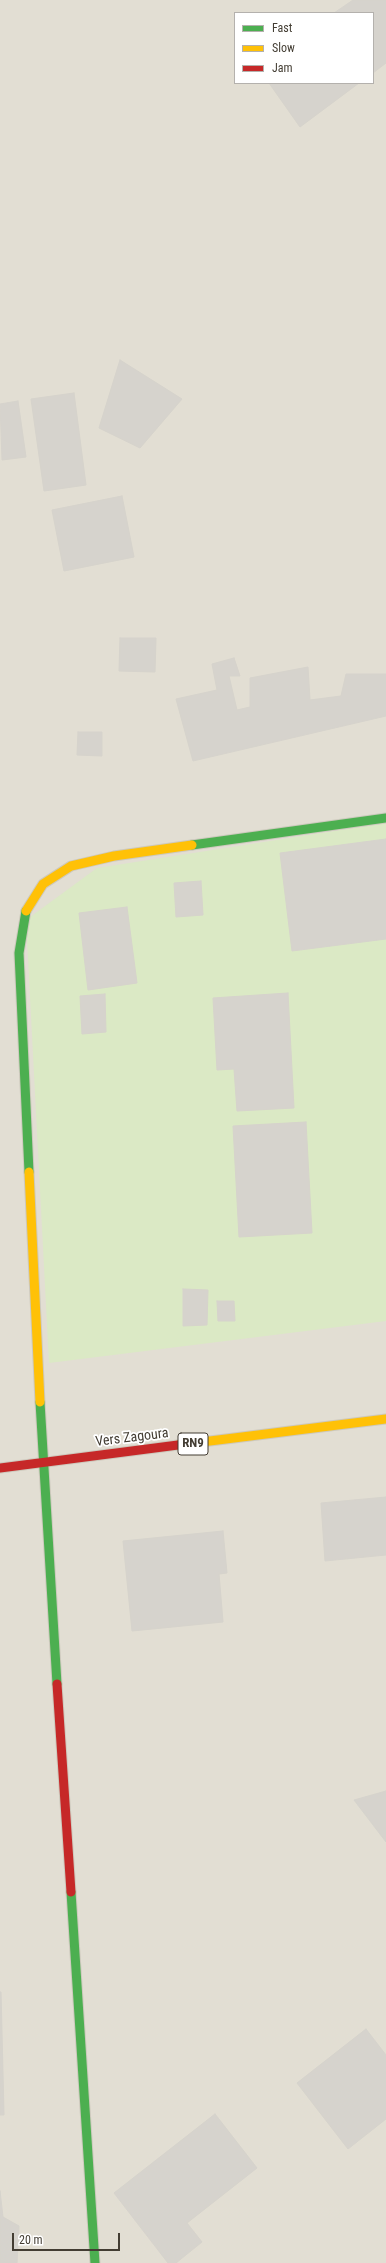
<!DOCTYPE html>
<style>
body{margin:0}
#map{position:relative;width:386px;height:2263px;overflow:hidden;background:#eeece6;font-family:"Roboto Condensed",sans-serif}
canvas{display:block}
.legend{position:absolute;left:234px;top:12px;width:140px;height:72px;box-sizing:border-box;background:#fff;border:1px solid #b4b1ad;margin:0;padding:5px 7px;list-style:none;font-size:12px;color:#433d33}
.legend li{display:flex;align-items:center;gap:8px;height:20px}
.legend b{width:20px;border:1px solid #b4b1ad}
.scale{position:absolute;left:12px;top:2233px;width:108px;height:18px;box-sizing:border-box;border:2px solid #433d33;border-top:0;padding-left:5px;font-size:12px;line-height:14px;white-space:nowrap;color:#433d33;-webkit-text-stroke:3px #fff;paint-order:stroke}
</style>
<div id="map">
<canvas width="386" height="2263"></canvas>
<ul class="legend">
<li><b style="height:5px;background:#4caf50"></b>Fast</li>
<li><b style="height:5px;background:#ffc107"></b>Slow</li>
<li><b style="height:5px;background:#c62828"></b>Jam</li>
</ul>
<div class="scale">20 m</div>
</div>
<script>
const ctx = document.querySelector('canvas').getContext('2d');
ctx.lineJoin = 'round';
function fill(path, color) { ctx.fillStyle = color; ctx.fill(path, 'evenodd'); }
const toPath = rows => new Path2D(rows.map(r => 'M' + r).join(''));
function strokePath(path, color, width, dash) { ctx.strokeStyle = color; ctx.lineWidth = width; ctx.lineCap = dash ? 'butt' : 'round'; ctx.setLineDash(dash || []); ctx.stroke(path); }
function label(font, color, halo, rows, align = 'center') {
  ctx.font = font + ' "Roboto Condensed",sans-serif'; ctx.lineWidth = 3.5; ctx.setLineDash([]); ctx.textBaseline = 'middle'; ctx.strokeStyle = halo; ctx.fillStyle = color; for (const [text, x, y, turn = 0] of rows) {
    ctx.save(); ctx.translate(x, y); ctx.rotate((+turn || 0) * Math.PI / 180); ctx.textAlign = isNaN(turn) ? turn : align; if (halo) ctx.strokeText(text, 0, 0); ctx.fillText(text, 0, 0); ctx.restore();
  }
}
const residential = toPath([
 [0,0,386,0,386,2263,0,2263],
 [235,13,373,13,373,83,235,83]
]);
const green = toPath([
 [386,823,386,1321,49,1363,26,920,97,868]
]);
const building = toPath([
 [353,0,386,0,386,63,373,73,373,13,334,13,353,0],
 [269,83,359,83,300,127,269,83],
 [120,360,182,399,140,448,99,428,120,360],
 [74,393,86,485,44,491,31,399,74,393],
 [18,401,26,457,2,460,0,404,18,401],
 [122,496,134,557,64,571,52,510,122,496],
 [120,638,156,638,155,672,119,671,120,638],
 [234,658,240,676,229,676,237,710,250,707,250,678,308,667,310,700,341,696,346,674,386,674,386,716,193,761,176,699,217,690,212,664,234,658],
 [78,732,102,732,102,756,77,755,78,732],
 [386,839,386,939,292,951,280,853,386,839],
 [201,881,203,915,176,917,174,883,201,881],
 [127,907,137,983,88,990,79,913,127,907],
 [288,993,294,1108,237,1111,234,1069,217,1070,213,998,288,993],
 [105,994,106,1032,82,1034,80,996,105,994],
 [306,1122,312,1233,239,1237,233,1126,306,1122],
 [183,1289,208,1290,207,1325,183,1326,183,1289],
 [217,1301,234,1301,235,1321,218,1321,217,1301],
 [386,1497,386,1555,325,1561,321,1503,386,1497],
 [223,1531,227,1573,219,1574,223,1622,132,1631,123,1541,223,1531],
 [386,1791,386,1842,354,1800,386,1791],
 [0,1992,1,1992,4,2115,0,2115,0,1992],
 [366,2029,386,2055,386,2119,348,2149,297,2083,366,2029],
 [215,2114,257,2168,187,2223,202,2242,176,2263,168,2263,114,2193,215,2114],
 [0,2191,3,2217,19,2226,17,2263,0,2263,0,2191]
]);
const fast = toPath([
 [192,845,386,818],
 [26,911,19,953,29,1172],
 [40,1402,57,1684],
 [71,1892,95,2263]
]);
const slow = toPath([
 [26,911,43,884,71,866,114,856,192,845],
 [29,1172,40,1402],
 [178,1445,386,1419]
]);
const jam = toPath([
 [0,1468,178,1445],
 [57,1684,71,1892]
]);
const shields = [
 [193,1444,30]
];
const shieldNames = [
 ["RN9",193,1444]
];
const streetNames = [
 ["Vers Zagoura",132,1438,-7]
];
fill(residential, '#e2ded3');
fill(green, '#dbe9c5');
fill(building, '#d6d3cd');
strokePath(building, '#d6d3cc', 1);
strokePath(fast, '#cdc9bd', 11);
strokePath(slow, '#cdc9bd', 11);
strokePath(jam, '#cdc9bd', 11);
strokePath(fast, '#4caf50', 9);
strokePath(slow, '#ffc107', 9);
strokePath(jam, '#c62828', 9);
for (const [x, y, w] of shields) { const box = new Path2D(); box.roundRect(x - w / 2, y - 11, w, 22, 3); ctx.fillStyle = '#fff'; ctx.fill(box); strokePath(box, '#433d33', 1); }
label('bold 13px', '#433d33', null, shieldNames);
label('14px', '#433d33', '#fff', streetNames);
</script>
